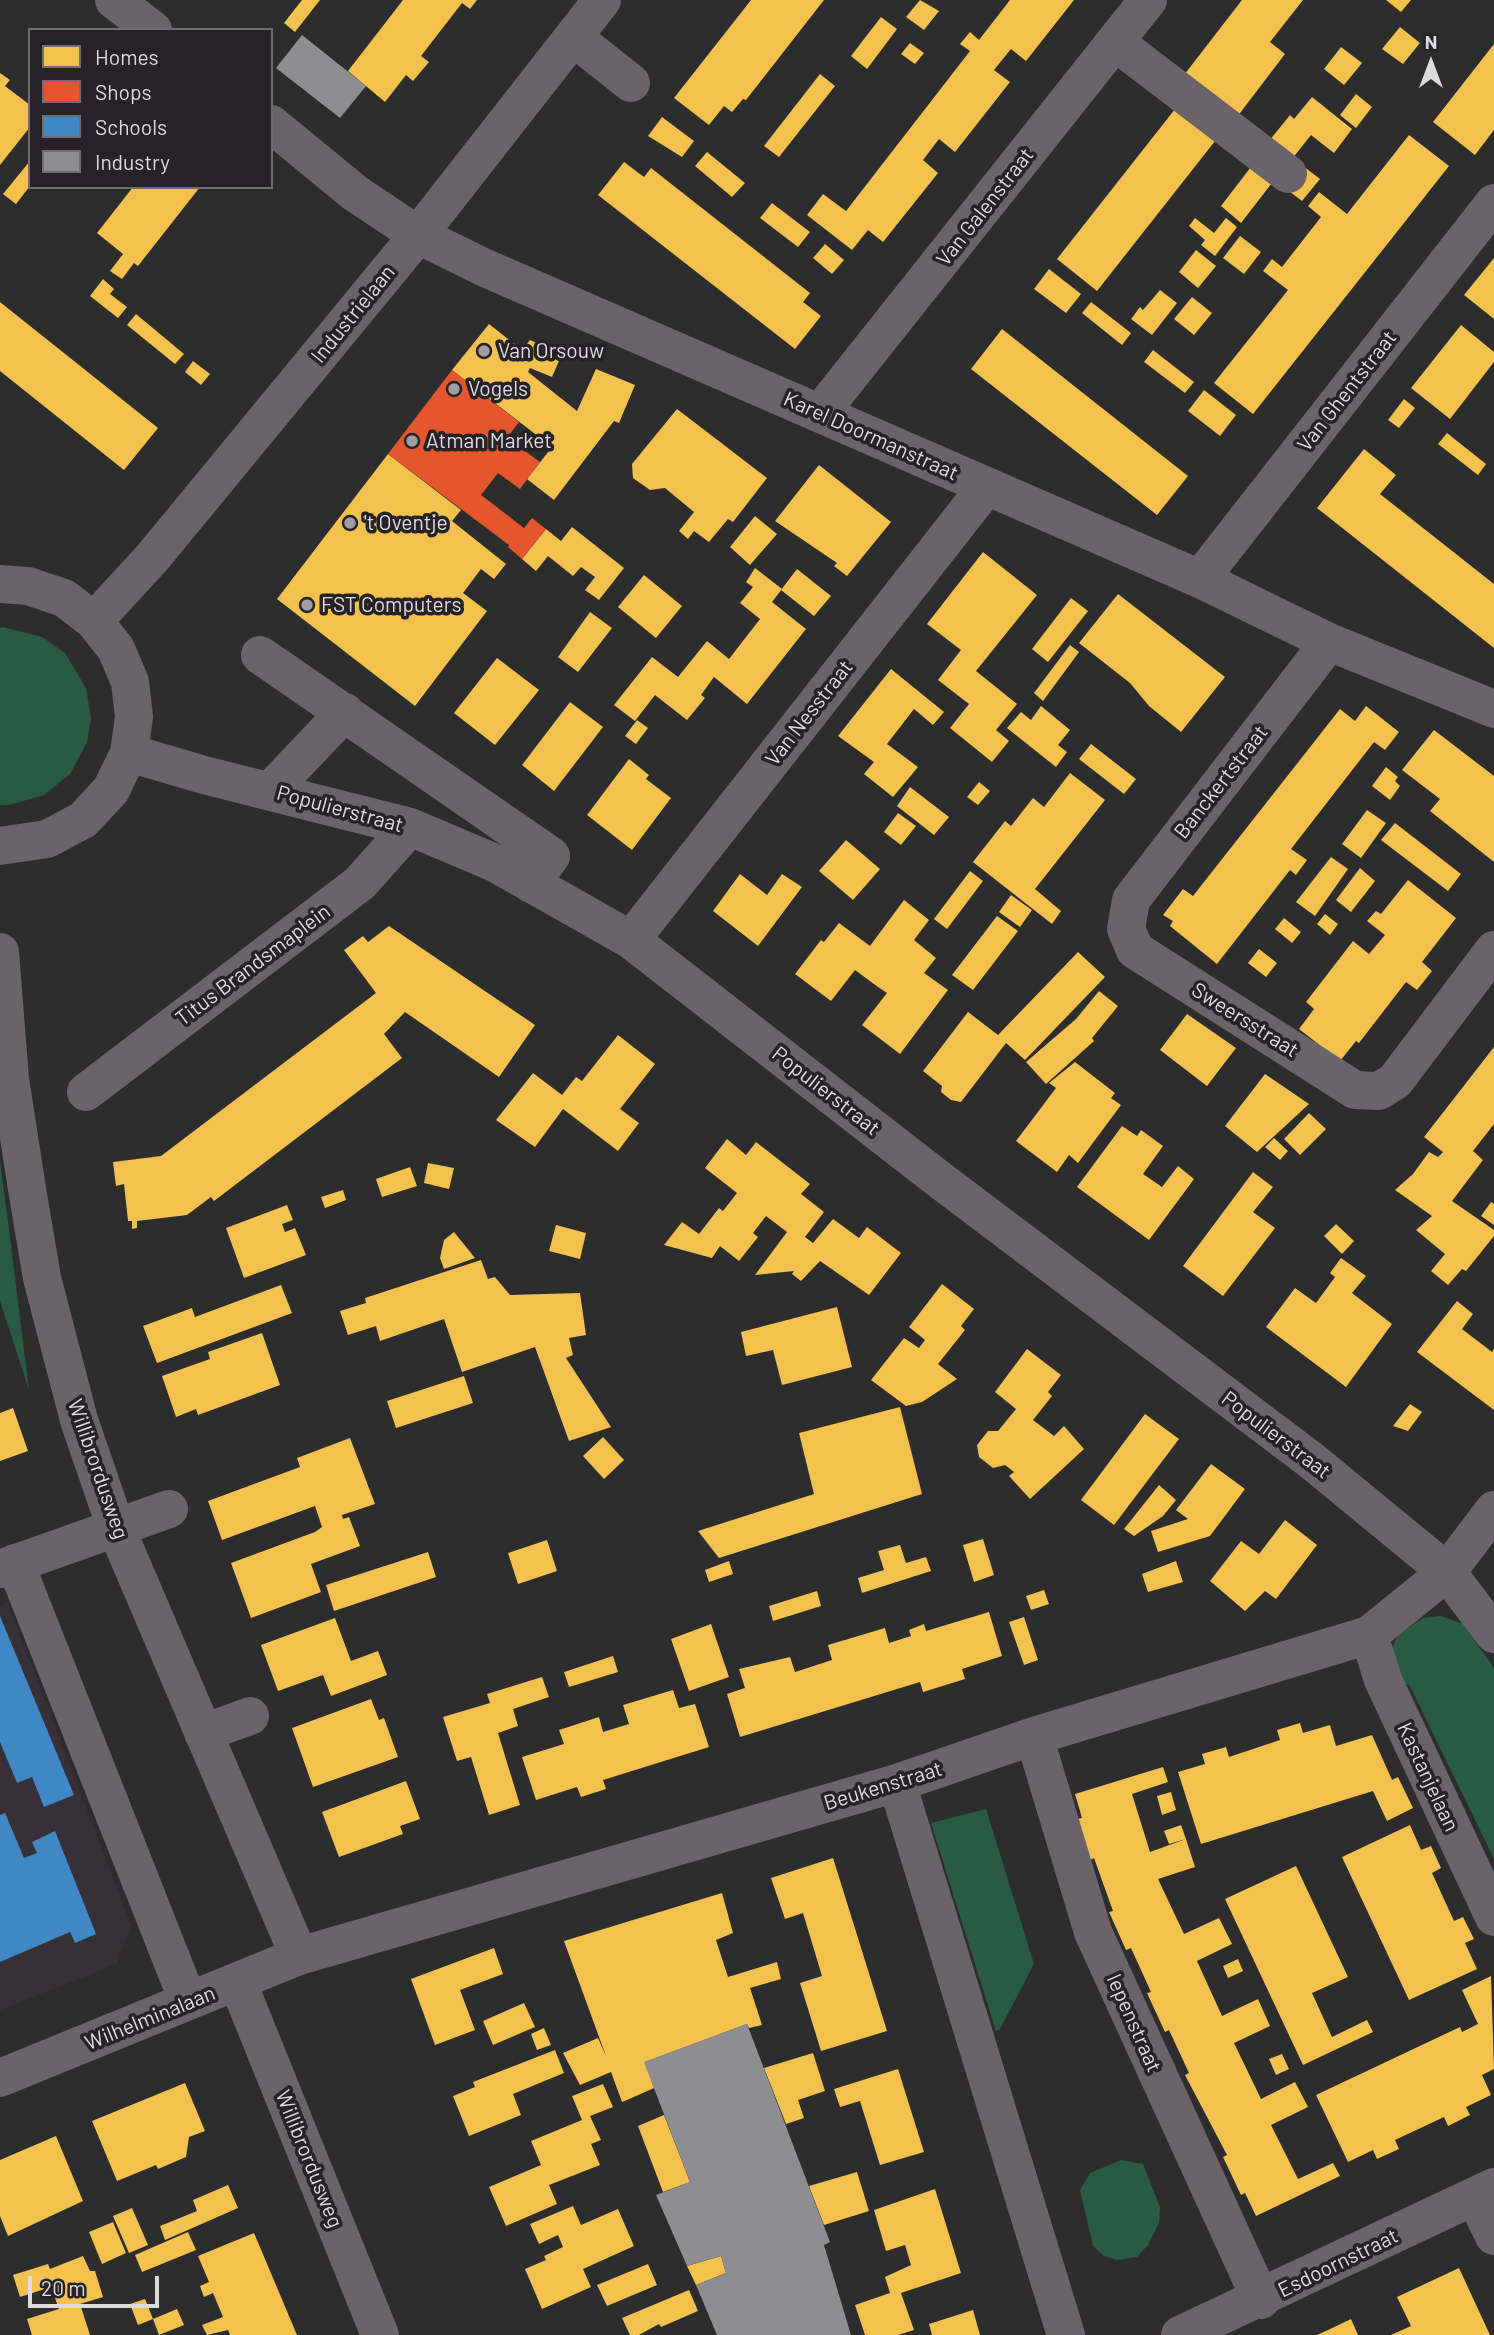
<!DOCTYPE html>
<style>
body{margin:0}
#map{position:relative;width:1494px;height:2335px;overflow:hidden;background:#2e2d2e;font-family:Barlow,sans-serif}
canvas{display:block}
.legend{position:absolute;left:28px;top:28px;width:245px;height:161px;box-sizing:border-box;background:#252326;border:2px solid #6f6d6f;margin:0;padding:9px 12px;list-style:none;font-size:21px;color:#dddbdd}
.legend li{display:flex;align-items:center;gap:14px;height:35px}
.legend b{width:35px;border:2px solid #6f6d6f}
.north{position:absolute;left:1396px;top:28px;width:70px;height:70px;-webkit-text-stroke:5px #252326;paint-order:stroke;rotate:0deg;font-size:19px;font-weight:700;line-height:28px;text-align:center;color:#dddbdd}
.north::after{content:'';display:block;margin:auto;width:24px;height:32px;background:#dddbdd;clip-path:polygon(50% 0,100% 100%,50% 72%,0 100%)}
.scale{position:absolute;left:28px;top:2276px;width:131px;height:32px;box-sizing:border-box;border:4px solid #dddbdd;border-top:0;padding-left:9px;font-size:21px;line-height:24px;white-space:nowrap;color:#dddbdd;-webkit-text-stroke:5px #252326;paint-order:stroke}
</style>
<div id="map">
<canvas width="1494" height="2335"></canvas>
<ul class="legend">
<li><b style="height:19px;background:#f2c14e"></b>Homes</li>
<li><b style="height:19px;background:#e4572e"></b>Shops</li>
<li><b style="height:19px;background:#3f88c5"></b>Schools</li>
<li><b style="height:19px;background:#8d8d92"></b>Industry</li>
</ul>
<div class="north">N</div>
<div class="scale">20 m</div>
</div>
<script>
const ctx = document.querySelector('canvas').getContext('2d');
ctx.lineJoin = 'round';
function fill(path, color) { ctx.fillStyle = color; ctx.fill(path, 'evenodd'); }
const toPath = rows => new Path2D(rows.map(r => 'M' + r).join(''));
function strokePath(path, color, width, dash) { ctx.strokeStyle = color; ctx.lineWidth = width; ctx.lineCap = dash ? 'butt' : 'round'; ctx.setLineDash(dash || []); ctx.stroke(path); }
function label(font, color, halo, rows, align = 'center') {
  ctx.font = font + ' Barlow,sans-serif'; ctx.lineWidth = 7; ctx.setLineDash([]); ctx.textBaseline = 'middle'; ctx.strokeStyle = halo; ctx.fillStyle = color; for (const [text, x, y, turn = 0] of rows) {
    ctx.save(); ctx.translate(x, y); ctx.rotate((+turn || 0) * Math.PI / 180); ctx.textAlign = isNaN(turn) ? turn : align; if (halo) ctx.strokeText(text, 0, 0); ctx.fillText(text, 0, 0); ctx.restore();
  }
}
const built = toPath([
 [8,1603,131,1925,117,1964,0,2010,0,1606]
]);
const green = toPath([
 [3,627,42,637,65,653,86,688,91,718,87,742,70,774,44,795,9,805,0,805,0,628],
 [0,1162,10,1237,29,1390,0,1301],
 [1441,1616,1463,1624,1494,1668,1494,1859,1409,1684,1400,1688,1390,1653,1398,1635,1423,1618],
 [986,1809,1034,1964,1000,2029,996,2031,931,1823],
 [1121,2160,1143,2164,1160,2207,1159,2223,1148,2245,1137,2257,1117,2260,1104,2256,1093,2246,1080,2190,1090,2173]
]);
const homes = toPath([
 [302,0,320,0,295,32,284,23],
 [403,0,477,0,470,9,462,3,421,56,429,62,413,81,406,75,385,102,348,71],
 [751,0,824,0,746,100,743,99,732,112,724,106,709,125,674,98],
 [920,0,939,11,924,30,906,17],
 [1010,0,1074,0,1026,61,1011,49,994,70,1010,82,955,152,939,139,923,160,938,173,883,242,868,230,852,250,807,215,823,194,846,211,970,51,960,44,970,32,979,40],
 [1242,0,1303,0,1270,42,1285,54,1237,117,1184,75],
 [1386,0,1411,0,1401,12],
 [881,17,897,29,867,69,851,56],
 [1400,27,1420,43,1403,64,1382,49],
 [910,43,924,53,915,64,901,54],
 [1494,44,1494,130,1475,155,1433,122],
 [1341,47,1362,63,1344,85,1324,69],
 [0,73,10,80,5,86,30,105,30,127,0,165],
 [820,74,835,86,779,157,764,146],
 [1356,94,1372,107,1356,128,1340,115],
 [1312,97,1352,129,1334,153,1311,135,1292,159,1269,141,1290,115,1294,119],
 [1179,104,1219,136,1097,291,1057,259],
 [662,117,694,141,682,157,648,136],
 [1409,135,1449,166,1253,414,1214,383,1288,290,1263,271,1272,259,1282,267,1321,217,1308,206,1319,192,1347,214],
 [707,152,745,183,732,197,695,166],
 [30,161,30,186,16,204,3,194],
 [624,162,644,177,651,168,810,293,803,302,821,316,795,349,598,195],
 [1254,163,1275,179,1241,223,1221,206],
 [1299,163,1320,179,1302,201,1281,185],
 [133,187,200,187,138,266,134,263,122,279,110,271,123,254,97,233],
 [772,203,810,232,798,247,760,218],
 [1195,218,1214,233,1226,218,1237,227,1215,256,1201,245,1205,240,1189,226],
 [1240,236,1261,252,1244,274,1223,258],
 [825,244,844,260,832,274,813,258],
 [1196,250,1216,266,1198,288,1179,272],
 [1494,258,1494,319,1464,295],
 [1049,269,1081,294,1066,313,1034,289],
 [103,279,114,289,110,294,127,307,118,318,90,296],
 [1160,290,1177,303,1152,335,1131,319,1140,307,1143,310],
 [1192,297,1212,313,1194,335,1174,319],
 [0,302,158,428,124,470,0,371],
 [1091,302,1131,333,1122,345,1082,313],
 [136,314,184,354,175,364,127,325],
 [489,324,522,350,530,340,562,354,552,377,530,368,528,372,577,411,596,369,635,385,619,423,614,421,554,500,527,479,552,447,452,370],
 [1461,325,1494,352,1494,362,1450,419,1411,388],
 [1002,329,1188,476,1157,515,971,369],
 [1153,350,1194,382,1185,393,1144,362],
 [193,361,210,374,201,385,185,372],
 [1204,390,1236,415,1220,436,1188,411],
 [1404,399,1415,408,1399,428,1388,420],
 [677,409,767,478,733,522,728,519,709,542,694,531,688,539,679,531,694,512,665,488,650,490,633,478,632,464],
 [1447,433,1486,464,1478,475,1438,444],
 [1364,449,1396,475,1380,494,1494,584,1494,648,1317,508],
 [388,454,461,510,452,521,506,564,494,579,481,569,463,593,487,611,415,706,277,599],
 [819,465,891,522,847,576,834,566,837,563,775,521],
 [755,516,777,534,750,565,730,547],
 [572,527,624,568,599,600,585,590,595,577,581,567,573,576,548,556,536,571,522,559,546,529,561,541],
 [983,552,1037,595,976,671,1017,704,996,730,1009,741,992,762,950,728,969,704,938,680,961,650,927,624],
 [755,568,782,589,772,602,806,629,747,704,714,677,701,695,705,698,687,720,655,695,635,721,614,705,652,657,678,677,707,641,729,659,760,619,740,603,753,587,746,582],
 [797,569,831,596,814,616,781,590],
 [644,575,682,606,656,638,618,607],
 [1118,594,1225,677,1181,732,1149,706,1130,683,1079,643],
 [1071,598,1088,611,1048,662,1032,649],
 [590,612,612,628,578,672,558,657],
 [1070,645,1079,652,1043,701,1034,693],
 [497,658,539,690,495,745,454,713],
 [891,669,944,712,933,725,914,709,887,744,918,767,893,797,864,774,874,762,838,736],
 [570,702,603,727,554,791,522,765],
 [1041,706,1070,730,1058,745,1067,752,1056,767,1007,728,1021,712,1031,720],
 [1366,706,1399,732,1385,750,1374,742,1291,849,1307,860,1296,875,1290,870,1217,964,1170,926,1173,921,1163,915,1183,889,1193,896,1340,709,1355,721],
 [637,720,648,728,636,744,625,736],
 [1434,730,1494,776,1494,862,1430,811,1440,799,1402,770],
 [1091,744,1136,779,1124,794,1079,759],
 [629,759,649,775,646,779,671,798,632,850,587,815],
 [1386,767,1398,777,1395,781,1400,786,1390,800,1372,786],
 [1070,773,1105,800,1035,889,1061,911,1052,924,973,862,1005,821,1011,826,1033,798,1044,807],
 [979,782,990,791,978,805,967,797],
 [910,787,949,817,934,835,897,806],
 [1367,810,1386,823,1361,858,1342,844],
 [898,813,916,826,901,845,884,832],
 [1395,823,1461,874,1448,891,1381,840],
 [846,840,880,869,853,900,819,871],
 [1331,857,1348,869,1315,916,1296,902],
 [1360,868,1375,881,1351,912,1336,900],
 [970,871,983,881,947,929,934,919],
 [740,874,767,895,782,874,802,887,758,946,713,911],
 [1408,880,1456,918,1422,962,1432,971,1417,990,1406,982,1359,1043,1356,1041,1340,1061,1299,1029,1314,1009,1306,1002,1353,941,1369,954,1385,935,1367,921,1376,911,1381,914],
 [1011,895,1032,910,1020,927,999,912],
 [904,900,929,920,914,940,936,958,924,973,948,990,900,1054,862,1025,887,993,878,987,855,970,831,1001,795,974,821,940,824,942,839,923,870,946],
 [1325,914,1338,924,1330,935,1317,924],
 [997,916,1018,931,973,990,952,975],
 [1284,918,1301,932,1292,943,1275,929],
 [389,926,535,1025,499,1077,405,1012,384,1034,402,1058,214,1201,211,1197,187,1215,137,1221,137,1228,132,1229,132,1221,128,1221,124,1184,116,1186,113,1162,161,1156,376,993,344,950,363,936,368,942],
 [1259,949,1277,963,1266,977,1248,963],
 [1078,952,1105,977,1025,1060,1006,1043,961,1102,951,1100,941,1092,942,1086,923,1071,968,1012,998,1035],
 [1099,991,1118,1006,1092,1038,1094,1041,1046,1084,1026,1062,1076,1019],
 [1187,1014,1236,1048,1207,1086,1160,1050],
 [618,1035,655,1064,620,1109,639,1123,618,1151,563,1109,535,1147,496,1120,533,1073,562,1095,576,1077,582,1081],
 [1494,1047,1494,1124,1473,1151,1483,1160,1452,1201,1494,1230,1494,1236,1466,1271,1462,1269,1448,1285,1431,1271,1445,1254,1416,1230,1432,1216,1395,1190,1413,1174,1429,1152,1438,1157,1443,1152,1424,1137],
 [1075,1062,1115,1093,1111,1098,1121,1105,1078,1163,1069,1155,1057,1172,1016,1141,1056,1088,1049,1083],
 [1265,1074,1309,1104,1257,1152,1225,1126],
 [1309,1113,1326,1129,1300,1155,1284,1139],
 [1122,1126,1137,1136,1141,1130,1163,1146,1143,1174,1162,1187,1178,1166,1194,1179,1149,1240,1077,1187],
 [1274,1138,1288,1151,1280,1160,1265,1147],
 [727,1139,746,1155,756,1142,810,1184,801,1194,824,1212,805,1237,813,1243,833,1219,859,1238,867,1227,901,1253,869,1295,820,1261,801,1281,792,1274,794,1271,755,1275,787,1232,766,1216,753,1233,758,1237,739,1261,720,1246,712,1258,664,1245,682,1222,699,1234,719,1208,723,1211,737,1193,705,1168],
 [428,1163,454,1168,449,1189,424,1183],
 [410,1167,417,1186,382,1197,376,1179],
 [1253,1172,1273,1187,1253,1212,1275,1228,1223,1296,1183,1266],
 [343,1190,346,1200,325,1208,321,1197],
 [1491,1202,1494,1204,1494,1225,1481,1216],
 [287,1205,293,1220,282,1224,285,1232,295,1228,306,1255,244,1278,226,1228],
 [1336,1224,1354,1241,1342,1254,1324,1236],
 [556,1225,586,1233,580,1259,549,1251],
 [454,1232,475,1258,444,1269,440,1258,444,1240],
 [1341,1258,1366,1276,1352,1293,1392,1324,1346,1387,1266,1327,1295,1288,1316,1303,1335,1277,1330,1273],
 [481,1260,488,1279,495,1277,510,1295,580,1293,586,1335,569,1338,573,1355,566,1358,611,1427,569,1441,535,1347,462,1372,444,1319,380,1341,376,1326,348,1335,340,1311,366,1303,365,1298],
 [942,1284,974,1309,961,1326,965,1330,938,1364,957,1379,922,1402,906,1406,871,1380,904,1338,919,1348,925,1340,909,1327],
 [281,1285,292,1313,157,1363,143,1326,192,1308,195,1317],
 [1457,1301,1473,1314,1462,1329,1492,1352,1494,1349,1494,1410,1417,1352],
 [837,1307,852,1367,782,1385,773,1350,746,1356,741,1332],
 [262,1333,280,1385,198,1415,196,1409,176,1417,162,1376,210,1359,208,1352],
 [1027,1349,1061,1375,1048,1392,1052,1396,1033,1420,1054,1436,1064,1426,1084,1449,1030,1499,1009,1476,1014,1472,1009,1468,1005,1465,993,1468,979,1457,977,1445,988,1431,998,1431,1016,1409,995,1392],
 [464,1376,473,1403,396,1428,387,1401],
 [1410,1404,1422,1412,1408,1431,1393,1426],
 [900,1407,922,1494,719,1558,698,1531,814,1494,799,1433],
 [13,1408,28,1451,0,1461,0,1413],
 [1145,1414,1179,1439,1114,1525,1081,1500],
 [603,1437,624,1460,604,1479,583,1456],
 [350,1438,375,1504,342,1515,343,1519,349,1517,360,1546,311,1564,321,1592,251,1618,231,1563,315,1532,322,1527,315,1506,222,1540,208,1501,300,1467,297,1458],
 [1211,1464,1245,1489,1210,1536,1158,1552,1151,1531,1188,1519,1176,1510],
 [1159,1485,1176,1500,1163,1516,1134,1536,1124,1529],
 [1285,1520,1317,1545,1276,1599,1265,1591,1245,1611,1210,1581,1241,1541,1259,1554],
 [983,1539,994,1575,974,1582,963,1545],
 [547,1540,557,1571,518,1584,508,1553],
 [900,1545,906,1563,926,1557,931,1571,862,1593,858,1578,884,1570,878,1551],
 [428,1552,436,1577,334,1611,326,1585],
 [729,1561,733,1574,709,1582,705,1570],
 [1176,1561,1183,1582,1148,1592,1142,1574],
 [1044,1590,1049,1604,1031,1610,1026,1596],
 [817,1591,821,1606,773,1621,769,1606],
 [989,1612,1002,1656,962,1669,965,1679,923,1692,920,1682,740,1737,727,1694,745,1688,739,1669,790,1657,795,1672,832,1660,828,1645,885,1628,889,1643,911,1636,909,1630,924,1624,926,1631],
 [1024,1617,1038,1660,1024,1665,1009,1622],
 [335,1618,351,1661,378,1651,387,1675,331,1696,323,1675,278,1691,261,1645],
 [711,1624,729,1677,689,1691,671,1639],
 [613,1656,618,1672,569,1687,564,1672],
 [542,1677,549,1697,513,1709,518,1726,498,1733,520,1805,489,1815,471,1757,457,1761,443,1717,490,1703,487,1694],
 [673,1690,679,1708,695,1704,709,1747,603,1780,606,1789,581,1797,577,1787,536,1800,522,1757,564,1744,559,1730,599,1717,603,1732,629,1724,623,1705],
 [371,1699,379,1720,384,1718,398,1757,313,1787,292,1728],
 [1300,1723,1303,1733,1330,1725,1336,1746,1372,1735,1392,1780,1398,1777,1413,1808,1387,1821,1373,1791,1201,1844,1178,1772,1205,1764,1202,1754,1226,1747,1229,1757,1280,1740,1277,1730],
 [1163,1767,1168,1782,1132,1794,1150,1852,1186,1839,1195,1867,1158,1879,1184,1934,1219,1918,1232,1944,1197,1961,1222,2016,1258,1999,1270,2026,1234,2043,1261,2099,1295,2082,1308,2107,1271,2125,1298,2179,1333,2163,1340,2176,1256,2216,1245,2193,1241,2195,1223,2157,1227,2155,1185,2075,1189,2073,1169,2030,1165,2032,1147,1993,1151,1992,1131,1948,1126,1950,1109,1912,1113,1911,1094,1858,1090,1860,1077,1819,1082,1818,1075,1794],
 [406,1781,420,1819,400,1826,403,1834,339,1857,322,1812],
 [1171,1792,1176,1810,1162,1815,1157,1796],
 [1181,1825,1186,1839,1169,1844,1164,1831],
 [1410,1825,1421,1850,1431,1846,1441,1868,1432,1873,1454,1921,1463,1917,1474,1939,1465,1943,1477,1969,1409,2000,1342,1857],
 [833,1858,887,2031,821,2051,800,1983,822,1976,803,1913,785,1919,771,1878],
 [1296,1866,1348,1977,1312,1993,1332,2037,1367,2020,1373,2032,1303,2065,1225,1899],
 [722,1893,733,1933,716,1940,728,1977,777,1962,781,1979,750,1988,762,2025,749,2028,747,2024,645,2062,654,2088,627,2100,622,2102,611,2072,580,2085,563,2053,598,2038,606,2056,564,1941],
 [494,1948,503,1974,460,1990,475,2030,435,2045,411,1979],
 [1238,1959,1243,1971,1228,1978,1223,1966],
 [1491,1976,1494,2069,1482,2075,1491,2095,1466,2107,1470,2115,1448,2126,1444,2117,1395,2140,1399,2149,1377,2159,1373,2150,1348,2162,1316,2095,1460,2027,1462,2032,1478,2024,1462,1990],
 [524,2003,535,2027,493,2045,483,2021],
 [544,2028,551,2045,537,2050,531,2034],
 [555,2050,564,2073,513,2094,521,2115,469,2136,453,2096,475,2087,473,2082],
 [813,2053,825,2091,798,2100,804,2118,786,2124,764,2068],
 [1282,2054,1289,2069,1276,2075,1269,2059],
 [898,2069,924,2152,880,2165,860,2101,840,2107,834,2089],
 [185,2083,205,2131,189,2137,186,2157,158,2169,156,2165,117,2181,92,2121],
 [603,2084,613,2107,590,2116,601,2140,591,2144,600,2165,549,2185,557,2204,506,2226,489,2187,541,2165,531,2141,582,2120,572,2096],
 [664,2115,690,2182,663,2192,638,2126],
 [56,2136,83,2201,8,2236,0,2216,0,2160],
 [857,2172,869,2211,824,2225,809,2186],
 [228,2185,238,2208,165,2240,160,2226,197,2211,193,2200],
 [935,2189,961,2273,901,2293,914,2330,898,2335,865,2335,855,2305,890,2293,885,2277,911,2265,905,2245,886,2251,874,2210],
 [573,2206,581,2225,618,2209,634,2246,583,2269,591,2287,542,2309,525,2269,546,2260,544,2256,563,2247,558,2235,539,2244,530,2224],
 [132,2208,148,2245,129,2253,113,2216],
 [113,2222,126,2253,102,2264,89,2232],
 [188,2232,196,2250,142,2272,135,2255],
 [254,2233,297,2335,230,2335,228,2330,207,2335,202,2325,223,2317,213,2293,204,2297,200,2286,209,2282,198,2256],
 [83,2256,90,2271,95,2271,103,2297,80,2304,90,2335,32,2335,27,2319,59,2309,51,2287,20,2297,13,2275,48,2264,50,2269],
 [721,2256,726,2273,696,2285,687,2266],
 [648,2264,657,2285,607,2306,597,2285],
 [1459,2268,1490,2335,1391,2335,1411,2326,1397,2297],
 [689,2290,698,2311,661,2327,659,2324,639,2335,630,2335,622,2318],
 [145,2299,153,2319,138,2325,130,2304],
 [177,2309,184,2325,159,2335,153,2319],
 [973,2310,980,2335,932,2335,929,2324],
 [1351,2319,1358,2335,1317,2335,1328,2330]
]);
const shops = toPath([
 [452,370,519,422,507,438,540,462,520,489,498,473,481,495,524,528,532,518,546,529,522,559,508,547,509,545,388,454]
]);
const schools = toPath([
 [0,1616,74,1795,44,1807,32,1777,17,1783,0,1742],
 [5,1813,24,1858,37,1853,32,1842,55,1831,96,1934,75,1943,70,1932,0,1962,0,1815]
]);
const industry = toPath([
 [302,35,366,86,340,118,276,68],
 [747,2024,830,2242,824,2245,851,2335,717,2335,696,2285,726,2273,721,2256,687,2266,656,2195,690,2182,644,2062]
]);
const minor = toPath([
 [114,0,153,30],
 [573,37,631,83],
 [1115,42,1288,174],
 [271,124,355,193,418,235,483,267,1200,579,1329,642,1494,709],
 [820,413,1148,0],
 [1200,579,1494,203],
 [0,584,28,586,64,598,94,621,116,649,130,682,134,717,129,753,111,790,83,820,47,839,0,846],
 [94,621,152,558,418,235,602,0],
 [1329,642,1131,900,1126,929,1135,950,1355,1090,1379,1091,1395,1081,1494,950],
 [260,655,551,856,531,884],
 [129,753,204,775,410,827,495,863,631,940,936,1177,1312,1461,1447,1572,1494,1634],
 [270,791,345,712],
 [631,940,987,486],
 [0,952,10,1079,27,1189,42,1278,79,1420,116,1528,299,1956],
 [86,1092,360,883,410,827],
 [15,1563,188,2001],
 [0,1569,169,1509],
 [1369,1635,1383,1680,1494,1917],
 [203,1733,250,1716],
 [1034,1736,1093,1932,1261,2300],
 [897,1783,1066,2335],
 [238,1983,380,2335],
 [0,2078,299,1956,897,1783,1034,1736,1369,1635,1447,1572,1494,1510],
 [1475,2197,1494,2236],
 [1180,2335,1494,2187]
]);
const markers = [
 [484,351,7,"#a09ea0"],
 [454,389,7,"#a09ea0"],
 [412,441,7,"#a09ea0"],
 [350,523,7,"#a09ea0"],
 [307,605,7,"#a09ea0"]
];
const streetNames = [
 ["Van Galenstraat",985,207,-52],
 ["Industrielaan",353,314,-51],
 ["Van Ghentstraat",1347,391,-52],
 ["Karel Doormanstraat",871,436,24],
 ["Van Nesstraat",809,713,-52],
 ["Banckertstraat",1221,782,-52],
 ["Populierstraat",340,809,15],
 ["Titus Brandsmaplein",253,965,-37],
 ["Sweersstraat",1245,1020,32],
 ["Populierstraat",826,1091,38],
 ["Populierstraat",1276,1435,37],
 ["Willibrordusweg",98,1469,71],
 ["Kastanjelaan",1428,1777,65],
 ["Beukenstraat",883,1786,-17],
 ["Wilhelminalaan",150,2018,-22],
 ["Iepenstraat",1134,2023,66],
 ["Willibrordusweg",309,2159,68],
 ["Esdoornstraat",1338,2263,-26]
];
const poiNames = [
 ["Van Orsouw",498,351],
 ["Vogels",468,389],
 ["Atman Market",426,441],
 ["'t Oventje",364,523],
 ["FST Computers",321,605]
];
fill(built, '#373037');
fill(green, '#295a44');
fill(homes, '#f2c14e');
fill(shops, '#e4572e');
fill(schools, '#3f88c5');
fill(industry, '#8d8d92');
strokePath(minor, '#6a636a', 38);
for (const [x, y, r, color] of markers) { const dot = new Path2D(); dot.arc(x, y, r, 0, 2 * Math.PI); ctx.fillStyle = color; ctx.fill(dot); strokePath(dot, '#252326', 2.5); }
label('21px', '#dddbdd', '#252326', streetNames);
label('21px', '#dddbdd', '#252326', poiNames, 'left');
</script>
